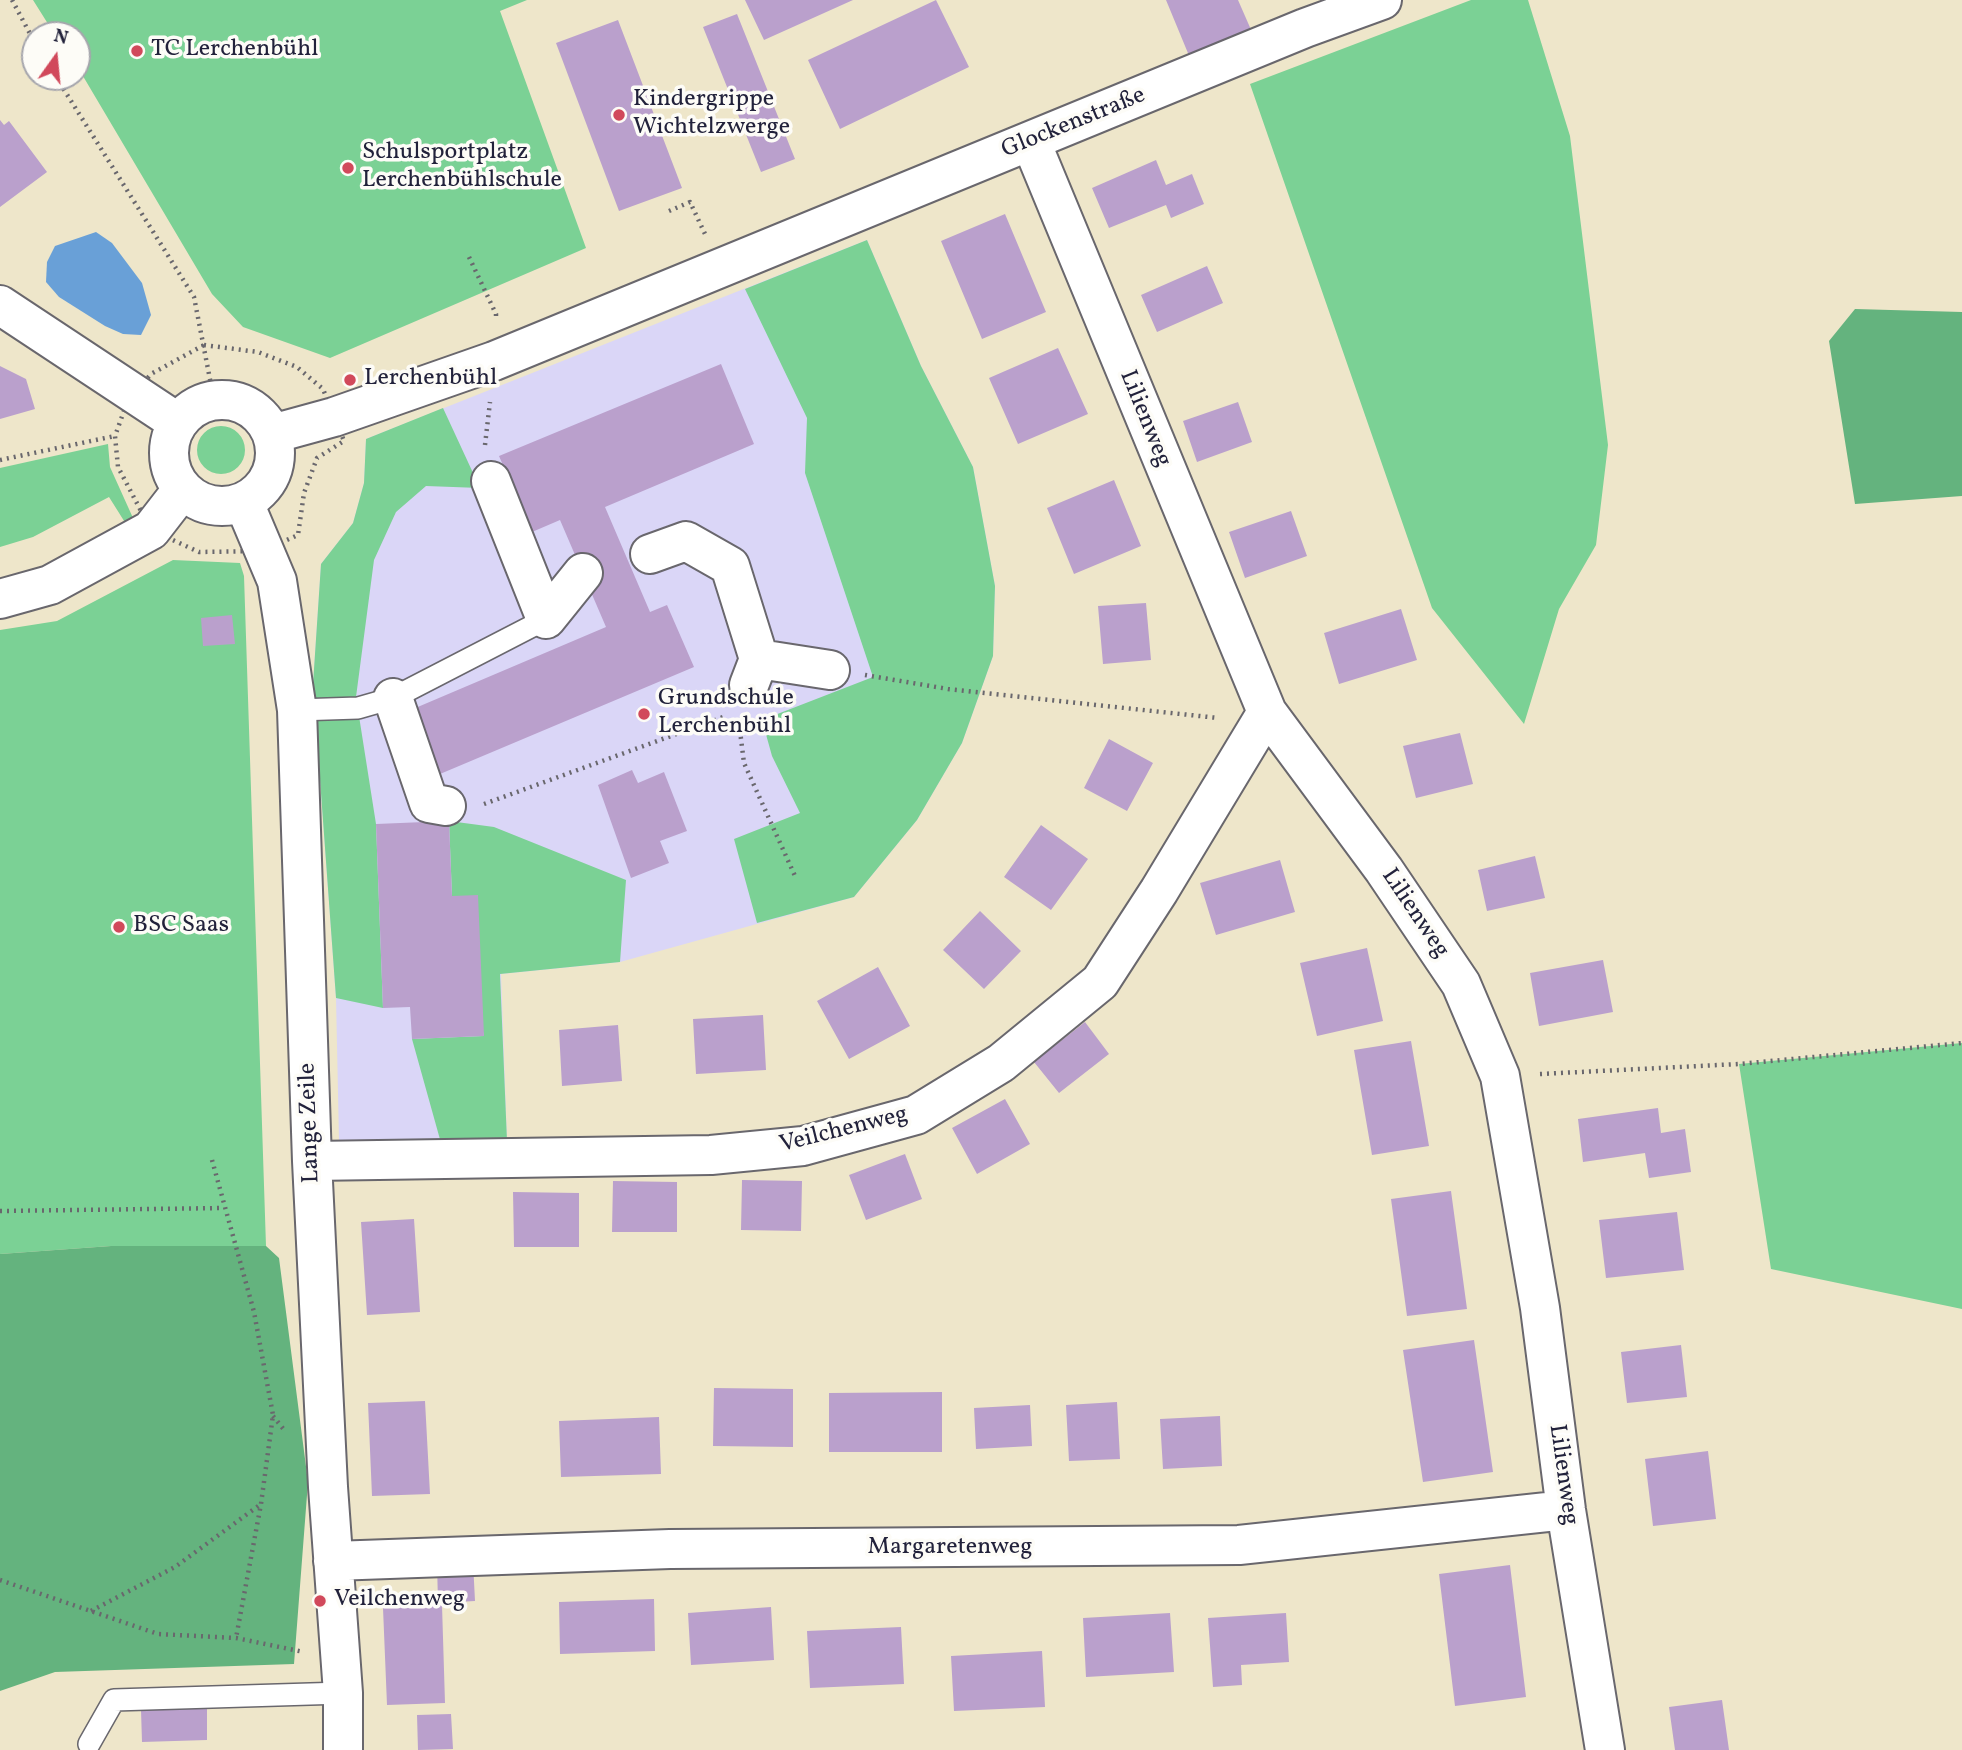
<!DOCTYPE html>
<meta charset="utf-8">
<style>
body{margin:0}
#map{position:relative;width:1962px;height:1750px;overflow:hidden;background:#eee6ca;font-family:Vollkorn,serif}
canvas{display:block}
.north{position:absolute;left:21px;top:21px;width:70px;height:70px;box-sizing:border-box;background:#fdfcf7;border:2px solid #a5a5ac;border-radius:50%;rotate:15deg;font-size:19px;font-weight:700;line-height:28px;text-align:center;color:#22223b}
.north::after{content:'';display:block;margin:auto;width:24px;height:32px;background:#d1495b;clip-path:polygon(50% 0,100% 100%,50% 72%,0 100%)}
</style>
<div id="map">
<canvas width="1962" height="1750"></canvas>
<div class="north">N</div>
</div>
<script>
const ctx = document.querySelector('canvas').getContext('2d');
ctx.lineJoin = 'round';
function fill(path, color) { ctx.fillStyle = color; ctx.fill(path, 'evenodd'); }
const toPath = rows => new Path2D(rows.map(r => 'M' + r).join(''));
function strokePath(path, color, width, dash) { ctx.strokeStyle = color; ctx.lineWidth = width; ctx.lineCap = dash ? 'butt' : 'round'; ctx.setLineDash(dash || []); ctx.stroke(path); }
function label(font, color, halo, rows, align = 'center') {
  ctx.font = font + ' Vollkorn,serif'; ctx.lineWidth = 7; ctx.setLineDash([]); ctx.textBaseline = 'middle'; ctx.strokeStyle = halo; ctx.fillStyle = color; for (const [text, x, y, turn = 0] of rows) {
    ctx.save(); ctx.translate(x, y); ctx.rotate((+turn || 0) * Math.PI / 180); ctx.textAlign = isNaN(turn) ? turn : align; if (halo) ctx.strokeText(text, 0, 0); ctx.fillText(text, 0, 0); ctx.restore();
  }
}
const built = toPath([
 [867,240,921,366,973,467,995,586,993,656,962,743,917,820,854,897,620,962,501,974,507,1141,352,1145,339,1140,336,998,313,684,321,564,353,523,364,483,366,439]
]);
const green = toPath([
 [33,0,527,0,500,11,586,248,330,358,243,327,212,294,77,66,77,35,55,35],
 [1471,0,1528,0,1570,136,1608,445,1596,545,1559,609,1524,724,1432,608,1250,84],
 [867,240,921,366,973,467,995,586,993,656,962,743,917,820,854,897,757,923,734,839,800,813,772,756,762,720,873,677,805,473,807,418,745,289],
 [443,408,480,488,426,486,396,512,374,560,356,697,376,824,383,1008,336,998,313,684,321,564,353,523,364,483,366,439],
 '197 450a24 24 0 1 1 48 0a24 24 0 1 1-48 0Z',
 [108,444,110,467,133,518,126,524,109,497,33,537,0,547,0,468],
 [173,560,240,563,244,576,266,1246,111,1246,0,1254,0,630,57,621],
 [449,821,494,827,626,880,620,962,500,974,507,1141,441,1143,412,1039,484,1036,452,896],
 [1962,1043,1962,1309,1771,1269,1739,1064]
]);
const forest = toPath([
 [1855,309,1962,312,1962,496,1855,504,1829,341],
 [111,1246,266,1246,279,1258,308,1482,294,1664,55,1672,0,1691,0,1254]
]);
const water = toPath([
 [96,232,112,243,142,283,151,315,141,335,123,334,105,326,59,297,46,282,47,262,55,246]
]);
const building = toPath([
 [745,0,853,0,764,40],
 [936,0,969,67,840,129,808,60],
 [1166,0,1238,0,1252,32,1190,58],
 [737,14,795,159,761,172,703,27],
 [618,20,682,188,619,211,556,43],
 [0,120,4,125,9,121,47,172,0,207],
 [1156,160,1166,185,1192,174,1204,204,1171,218,1166,205,1109,228,1092,188],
 [1005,214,1046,312,982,339,941,241],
 [1207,266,1223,303,1157,332,1141,295],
 [1058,348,1088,414,1018,444,989,378],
 [721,364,754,444,605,507,650,612,667,605,694,667,440,774,413,709,606,627,560,520,532,532,499,456],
 [0,366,26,379,35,409,0,419],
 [1238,402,1252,442,1197,462,1183,421],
 [1114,480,1141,546,1074,574,1047,508],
 [1291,511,1307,556,1245,578,1229,532],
 [1146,603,1151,660,1103,664,1098,606],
 [1401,609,1417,660,1339,684,1324,633],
 [232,615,235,644,203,646,201,618],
 [1460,733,1473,784,1416,798,1403,746],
 [1109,739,1153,763,1127,811,1084,788],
 [632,770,638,783,664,772,687,831,660,841,669,863,631,878,598,785],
 [449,821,452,896,478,895,484,1036,412,1039,410,1007,383,1008,376,824],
 [1041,825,1088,859,1051,910,1004,877],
 [1535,856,1545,898,1487,911,1478,870],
 [1280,860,1295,912,1216,935,1200,883],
 [980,911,1021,951,984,989,943,950],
 [1367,948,1383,1021,1317,1036,1300,963],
 [1603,960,1613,1012,1539,1026,1530,973],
 [878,967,910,1026,849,1059,817,1001],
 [763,1015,766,1070,696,1074,693,1019],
 [1085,1022,1109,1054,1059,1093,1034,1062],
 [618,1025,622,1081,562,1086,559,1030],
 [1411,1041,1429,1146,1372,1155,1354,1050],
 [1005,1099,1030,1144,977,1174,952,1128],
 [1658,1108,1661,1133,1685,1129,1691,1172,1649,1178,1645,1153,1583,1162,1578,1119],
 [905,1154,922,1199,866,1220,849,1175],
 [742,1180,802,1181,801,1231,741,1230],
 [613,1181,677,1182,677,1232,612,1232],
 [1451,1191,1467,1309,1407,1316,1391,1199],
 [513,1192,579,1193,579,1247,514,1247],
 [1677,1212,1684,1270,1606,1278,1599,1220],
 [414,1219,420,1312,367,1315,361,1222],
 [1474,1340,1493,1472,1423,1482,1403,1350],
 [1681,1345,1687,1397,1627,1403,1621,1352],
 [714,1388,793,1389,793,1447,713,1446],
 [942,1392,942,1452,829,1452,829,1393],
 [425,1401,430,1494,372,1496,368,1403],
 [1117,1402,1120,1459,1069,1461,1066,1405],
 [1030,1405,1032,1446,976,1449,974,1408],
 [1220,1416,1222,1466,1163,1469,1160,1419],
 [659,1417,661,1474,561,1477,559,1421],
 [1708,1451,1716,1519,1653,1526,1645,1459],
 [473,1562,475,1601,438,1603,437,1563],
 [1510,1565,1526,1697,1455,1706,1439,1574],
 [654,1599,655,1651,560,1654,559,1602],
 [442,1605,445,1703,387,1705,383,1608],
 [771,1607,774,1660,691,1665,688,1613],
 [1170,1613,1174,1672,1086,1677,1083,1618],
 [1286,1613,1289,1662,1241,1665,1242,1685,1213,1687,1208,1618],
 [901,1627,904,1684,810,1688,807,1631],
 [1042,1651,1045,1707,954,1711,951,1656],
 [1722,1700,1729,1750,1675,1750,1669,1707],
 [207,1708,207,1740,142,1742,141,1710],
 [451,1714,453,1749,418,1750,417,1715]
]);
const path = toPath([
 [12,0,35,43],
 [56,77,194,297,214,400],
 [669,211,690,202,705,234],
 [469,257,496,314,496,320],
 [204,345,258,352,297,367,323,389,344,441,317,458,304,493,298,535,262,551,199,552,151,530,118,467,115,436,124,411,135,393,151,374,204,345],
 [485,445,490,402],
 [0,460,115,436],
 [865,675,948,689,1218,718],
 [739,723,744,763,795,876],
 [484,804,726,716],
 [1540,1074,1739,1064,1962,1043],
 [212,1160,254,1312,273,1415,261,1504,236,1638],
 [0,1211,224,1208],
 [273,1416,285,1431],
 [0,1580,158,1634,236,1638,304,1652],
 [91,1611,175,1567,261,1504]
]);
const lane = toPath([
 [297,710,358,708,393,698,546,619],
 [89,1744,114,1700,343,1693]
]);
const street = toPath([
 [1031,142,1267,712,1384,870,1461,984,1500,1076,1540,1308,1566,1510,1605,1750],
 [0,305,177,422],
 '169 453a53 53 0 1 1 106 0a53 53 0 1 1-106 0Z',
 [272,434,334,417,494,361,1305,28,1382,0],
 [491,481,546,619,583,573],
 [244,503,277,581,297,710,312,1161,328,1487,343,1693,343,1750],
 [650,554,686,541,730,566,759,659,749,685],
 [0,599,50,585,151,530,182,490],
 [759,659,830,670],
 [393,698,429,803,446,806],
 [312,1161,711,1155,803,1146,916,1115,1001,1063,1100,982,1159,891,1267,712],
 [333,1561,670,1549,1239,1545,1566,1510]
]);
const markers = [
 [137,51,7,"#d1495b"],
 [619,115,7,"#d1495b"],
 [348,168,7,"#d1495b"],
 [350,380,7,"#d1495b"],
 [644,714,7,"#d1495b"],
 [119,927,7,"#d1495b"],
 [320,1601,7,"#d1495b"]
];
const poiNames = [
 ["TC Lerchenbühl",151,51],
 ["Kindergrippe",633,101],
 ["Wichtelzwerge",633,129],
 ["Schulsportplatz",362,154],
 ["Lerchenbühlschule",362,182],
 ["Lerchenbühl",364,380],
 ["Grundschule",658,700],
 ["Lerchenbühl",658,728],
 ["BSC Saas",133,927],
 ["Veilchenweg",334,1601]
];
const streetNames = [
 ["Glockenstraße",1074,124,-22],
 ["Lilienweg",1144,419,68],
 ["Lilienweg",1414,914,56],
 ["Lange Zeile",311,1123,-92],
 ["Veilchenweg",844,1131,-14],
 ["Lilienweg",1562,1475,82],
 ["Margaretenweg",950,1549]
];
fill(built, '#dad6f7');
fill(green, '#7bd195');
fill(forest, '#64b37e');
fill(water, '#69a0d7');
fill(building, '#baa0cc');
strokePath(lane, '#69676d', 24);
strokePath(street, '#69676d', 42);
strokePath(path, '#69676d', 4.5, [2, 5]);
strokePath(lane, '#fff', 21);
strokePath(street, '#fff', 38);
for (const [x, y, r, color] of markers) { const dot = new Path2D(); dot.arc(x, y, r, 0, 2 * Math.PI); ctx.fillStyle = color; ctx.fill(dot); strokePath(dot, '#fdfcf7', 2.5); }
label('24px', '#22223b', '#fdfcf7', poiNames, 'left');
label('24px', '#22223b', '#fdfcf7', streetNames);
</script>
